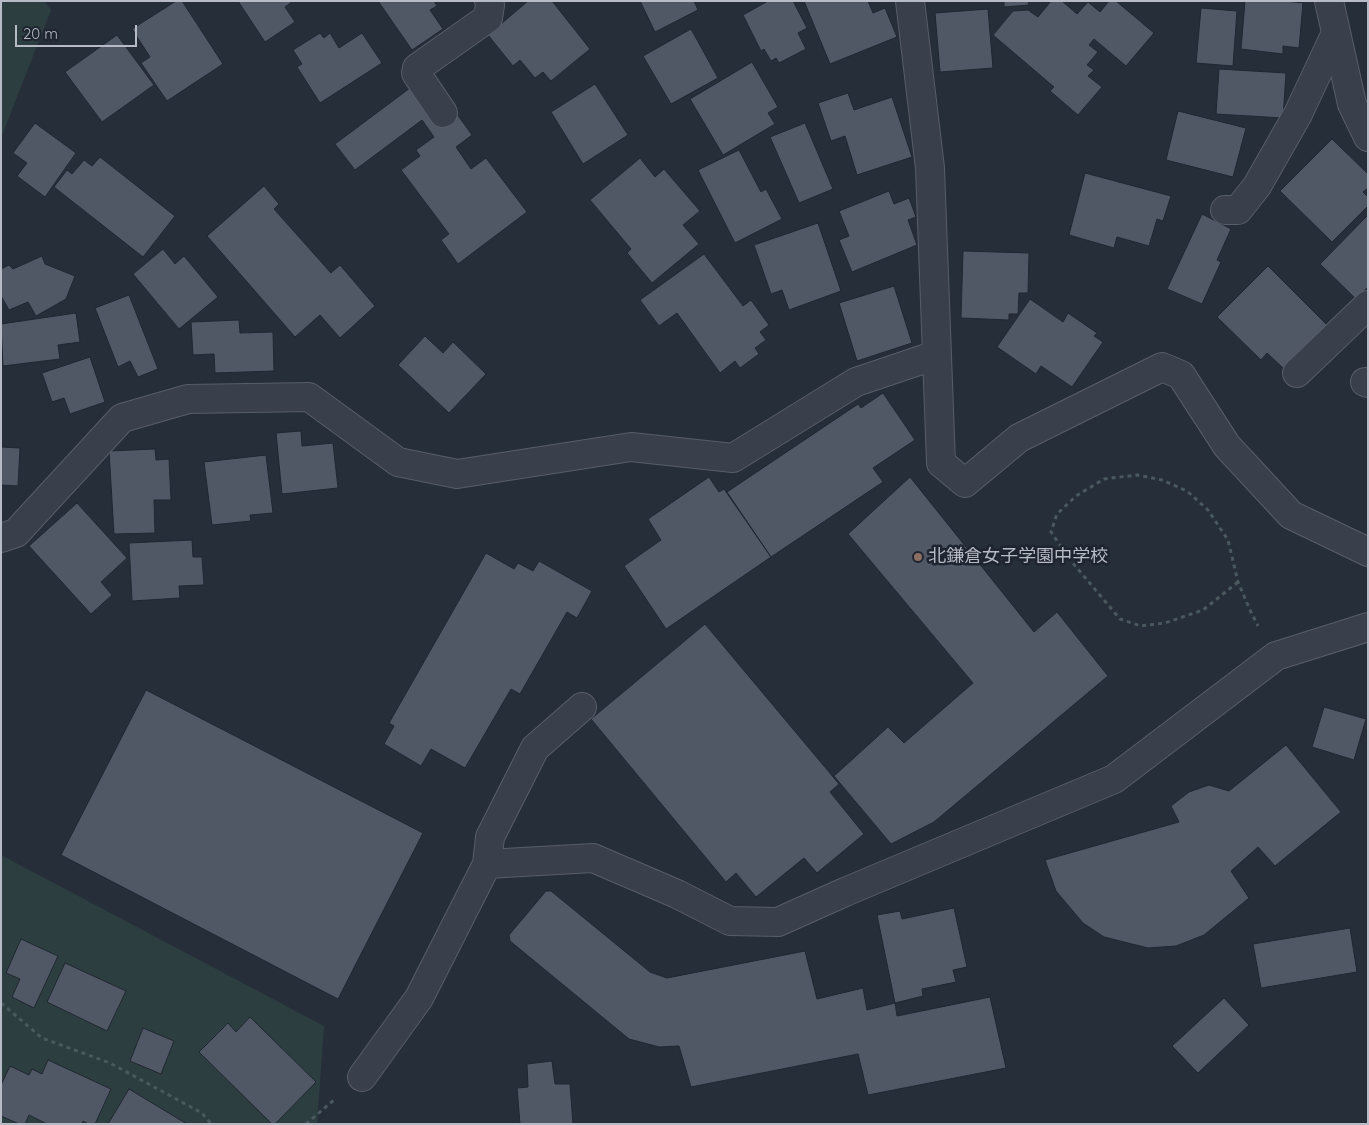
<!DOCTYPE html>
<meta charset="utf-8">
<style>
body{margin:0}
#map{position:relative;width:1369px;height:1125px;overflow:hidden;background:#262e3a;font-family:Quicksand,sans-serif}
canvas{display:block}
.frame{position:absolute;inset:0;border:2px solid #b6bbc6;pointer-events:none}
.scale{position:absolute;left:15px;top:25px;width:122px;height:22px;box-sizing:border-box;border:2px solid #b6bbc6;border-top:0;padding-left:6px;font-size:15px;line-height:18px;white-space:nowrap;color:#b6bbc6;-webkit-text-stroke:4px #1f2530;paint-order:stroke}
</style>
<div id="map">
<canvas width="1369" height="1125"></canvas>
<div class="frame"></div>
<div class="scale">20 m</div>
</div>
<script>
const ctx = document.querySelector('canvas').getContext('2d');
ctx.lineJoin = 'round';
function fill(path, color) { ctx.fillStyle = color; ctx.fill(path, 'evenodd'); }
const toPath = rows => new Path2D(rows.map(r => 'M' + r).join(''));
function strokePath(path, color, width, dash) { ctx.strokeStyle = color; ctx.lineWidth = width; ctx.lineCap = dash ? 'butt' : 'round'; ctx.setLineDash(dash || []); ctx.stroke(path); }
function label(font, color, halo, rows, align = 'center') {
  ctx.font = font + ' Quicksand,"Noto Sans JP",sans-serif'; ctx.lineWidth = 5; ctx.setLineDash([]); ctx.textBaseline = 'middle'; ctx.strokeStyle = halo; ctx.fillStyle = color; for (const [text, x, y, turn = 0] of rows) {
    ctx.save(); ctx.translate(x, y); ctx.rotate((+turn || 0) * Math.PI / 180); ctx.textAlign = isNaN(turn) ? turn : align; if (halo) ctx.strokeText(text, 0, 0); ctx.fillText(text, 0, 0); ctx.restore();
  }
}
const green = toPath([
 [1,1,44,1,51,10,1,138],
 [1,855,324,1026,317,1124,1,1124]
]);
const building = toPath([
 [176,1,182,1,223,64,167,101,141,63,150,57,132,29,176,1],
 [238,1,293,1,285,7,295,22,265,42,238,1],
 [378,1,434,1,437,6,430,10,443,29,412,50,378,1],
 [528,1,552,1,590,49,551,81,543,72,535,78,520,60,513,66,488,35,528,1],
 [640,1,694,1,698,10,655,32,640,1],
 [768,1,793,1,807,28,798,33,806,49,779,63,776,58,771,61,764,49,761,51,743,15,768,1],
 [804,1,868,1,873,13,885,8,897,37,830,64,804,1],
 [1004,1,1028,1,1029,5,1004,7,1004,1],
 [1051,1,1062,1,1077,14,1088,2,1100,12,1109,1,1116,1,1154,33,1126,66,1094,39,1089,45,1098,52,1087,65,1094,70,1088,76,1102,87,1078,115,1050,91,1054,87,993,35,1013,11,1028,10,1038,17,1051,1],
 [1245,1,1284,1,1303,3,1299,48,1283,46,1283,54,1241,49,1245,1],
 [1201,8,1237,11,1233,66,1196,63,1201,8],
 [988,9,993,68,940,72,935,13,988,9],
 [691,29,718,78,671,104,643,56,691,29],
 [320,33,324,38,330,33,339,48,362,33,382,63,320,103,297,67,302,64,293,50,320,33],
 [117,35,154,85,102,122,65,72,117,35],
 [752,62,778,107,768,113,775,124,723,155,690,99,752,62],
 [1219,69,1286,73,1283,118,1216,114,1219,69],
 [595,84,628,135,583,164,551,112,595,84],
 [410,88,454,110,472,135,456,147,471,169,486,158,527,212,458,264,441,240,449,234,401,170,420,156,416,150,434,137,422,120,355,170,335,144,410,88],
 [848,93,854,110,892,97,912,157,857,175,845,136,831,141,818,103,848,93],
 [1178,111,1246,128,1233,177,1166,160,1178,111],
 [35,123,76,153,45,197,17,176,27,163,13,153,35,123],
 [805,123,833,189,799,203,770,137,805,123],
 [1332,139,1368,174,1368,188,1363,192,1368,197,1368,206,1332,242,1280,191,1332,139],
 [739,150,761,192,766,189,782,219,735,243,698,170,739,150],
 [100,157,175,216,143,257,54,187,67,170,72,174,84,160,92,166,100,157],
 [640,158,655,177,664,169,700,211,683,225,699,244,652,283,627,253,631,249,590,200,640,158],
 [1085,173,1171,196,1163,221,1157,219,1149,246,1117,237,1114,248,1069,235,1085,173],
 [264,186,279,204,274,209,331,273,340,265,375,306,340,338,320,315,295,337,207,236,264,186],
 [889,191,894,204,909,198,916,217,908,220,917,245,852,272,839,240,849,236,839,211,889,191],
 [1202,214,1231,229,1217,260,1221,262,1202,304,1167,289,1202,214],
 [1368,215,1368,287,1356,299,1320,264,1368,215],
 [818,223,841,291,789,310,782,290,771,294,754,245,818,223],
 [163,249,175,264,184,256,218,297,179,329,133,274,163,249],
 [963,251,1029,253,1028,293,1019,293,1018,314,1009,314,1009,320,961,318,963,251],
 [704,254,743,306,751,300,769,325,760,332,766,340,755,348,759,354,740,368,735,361,720,373,677,313,659,326,640,300,704,254],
 [42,256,45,264,75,276,66,299,36,316,28,302,9,310,1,296,1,269,9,265,13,269,42,256],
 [1268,266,1327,325,1294,363,1291,360,1283,368,1267,353,1261,360,1217,317,1268,266],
 [894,286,912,343,857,361,839,303,894,286],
 [129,295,158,369,138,377,130,361,118,367,95,308,129,295],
 [1030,299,1063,322,1068,313,1097,333,1094,336,1103,342,1072,387,1041,366,1036,374,997,347,1030,299],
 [76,313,80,342,58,345,60,359,3,366,1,324,76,313],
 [239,320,240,333,273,332,274,371,215,373,214,354,193,355,191,322,239,320],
 [425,336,443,353,453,342,486,374,449,413,398,365,425,336],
 [90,357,105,402,70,414,64,398,52,402,42,373,90,357],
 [883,393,915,440,873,468,883,482,771,557,727,492,858,404,861,408,883,393],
 [301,431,302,446,333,443,338,488,282,494,276,433,301,431],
 [1,447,20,448,18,486,1,485,1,447],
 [155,449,156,460,169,459,171,500,154,500,155,533,114,534,109,451,155,449],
 [266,455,273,513,250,515,251,521,212,525,204,462,266,455],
 [709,477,719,492,724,489,771,557,666,629,624,566,661,540,648,519,709,477],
 [910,477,1034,632,1057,612,1108,676,934,822,891,844,834,776,888,727,904,743,973,683,848,534,910,477],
 [77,503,127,558,101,582,112,595,91,614,29,546,77,503],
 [192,540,193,557,202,557,204,585,179,586,180,598,132,601,129,543,192,540],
 [486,553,514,569,518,563,533,571,539,561,592,591,577,618,567,612,520,694,511,689,465,768,431,749,421,766,384,744,394,726,389,723,486,553],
 [705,624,839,784,830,792,864,834,817,873,804,858,756,897,736,873,726,882,591,719,705,624],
 [146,690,423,833,338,999,61,855,146,690],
 [1324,707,1366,719,1354,760,1312,747,1324,707],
 [1286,745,1341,812,1275,866,1258,847,1231,871,1249,898,1204,935,1176,946,1148,948,1104,937,1083,923,1056,891,1045,860,1179,822,1171,806,1189,792,1209,785,1229,791,1286,745],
 [546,891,551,891,650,972,667,978,805,951,817,999,863,988,867,1010,895,1003,897,1016,990,997,1006,1068,868,1095,858,1054,691,1087,679,1046,659,1047,629,1039,510,941,509,935,546,891],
 [954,908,967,967,953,970,956,982,922,989,923,996,895,1003,877,915,900,911,902,919,954,908],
 [1350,928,1357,972,1261,988,1253,944,1350,928],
 [21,939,58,956,34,1008,12,997,20,979,6,973,21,939],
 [65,963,126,991,107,1031,47,1002,65,963],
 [1224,998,1249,1025,1198,1073,1172,1046,1224,998],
 [250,1017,316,1082,275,1124,272,1124,199,1052,228,1023,236,1032,250,1017],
 [143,1028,174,1041,161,1074,130,1061,143,1028],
 [48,1060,111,1089,95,1124,88,1124,83,1121,82,1124,47,1124,29,1115,25,1124,19,1124,1,1116,1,1085,10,1066,29,1075,32,1069,42,1074,48,1060],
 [552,1061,555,1084,570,1084,573,1124,520,1124,517,1088,528,1087,527,1064,552,1061],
 [129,1089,187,1124,108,1124,129,1089]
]);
const path = toPath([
 [1238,582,1203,610,1165,623,1141,626,1120,619,1072,562,1051,532,1057,514,1076,496,1104,479,1137,475,1162,480,1187,491,1208,510,1228,540,1238,582,1250,610,1258,626],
 [1,1003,42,1038,110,1063,202,1113,211,1124],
 [306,1124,335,1099]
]);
const minor = toPath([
 [910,1,930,168,941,463,965,483,1019,438,1162,367,1181,375,1227,446,1291,515,1368,552],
 [1329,1,1352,104,1368,137],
 [443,113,416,73,417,68,488,18,490,5,489,1],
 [1225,210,1238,210,1257,186,1298,114,1336,33],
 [1297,373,1368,305],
 [1365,382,1368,383],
 [1,538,16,533,122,418,188,399,309,397,398,462,457,474,631,447,733,458,856,382,936,355],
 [487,864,490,837,535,748,582,707],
 [362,1077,419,998,487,864,593,858,677,894,730,921,778,922,845,892,1114,779,1276,656,1368,627]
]);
const markers = [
 [918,557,5,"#8d6e63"]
];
const poiNames = [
 ["北鎌倉女子学園中学校",928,557]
];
fill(green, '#2c3e3f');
fill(building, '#505865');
strokePath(building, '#212732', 1);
strokePath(minor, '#585e69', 30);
strokePath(path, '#4a595d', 3, [4, 4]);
strokePath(minor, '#3a404b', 28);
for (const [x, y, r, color] of markers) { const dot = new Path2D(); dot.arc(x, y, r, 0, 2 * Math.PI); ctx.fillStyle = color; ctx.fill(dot); strokePath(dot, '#1f2530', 2); }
label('18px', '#b6bbc6', '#1f2530', poiNames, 'left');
</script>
